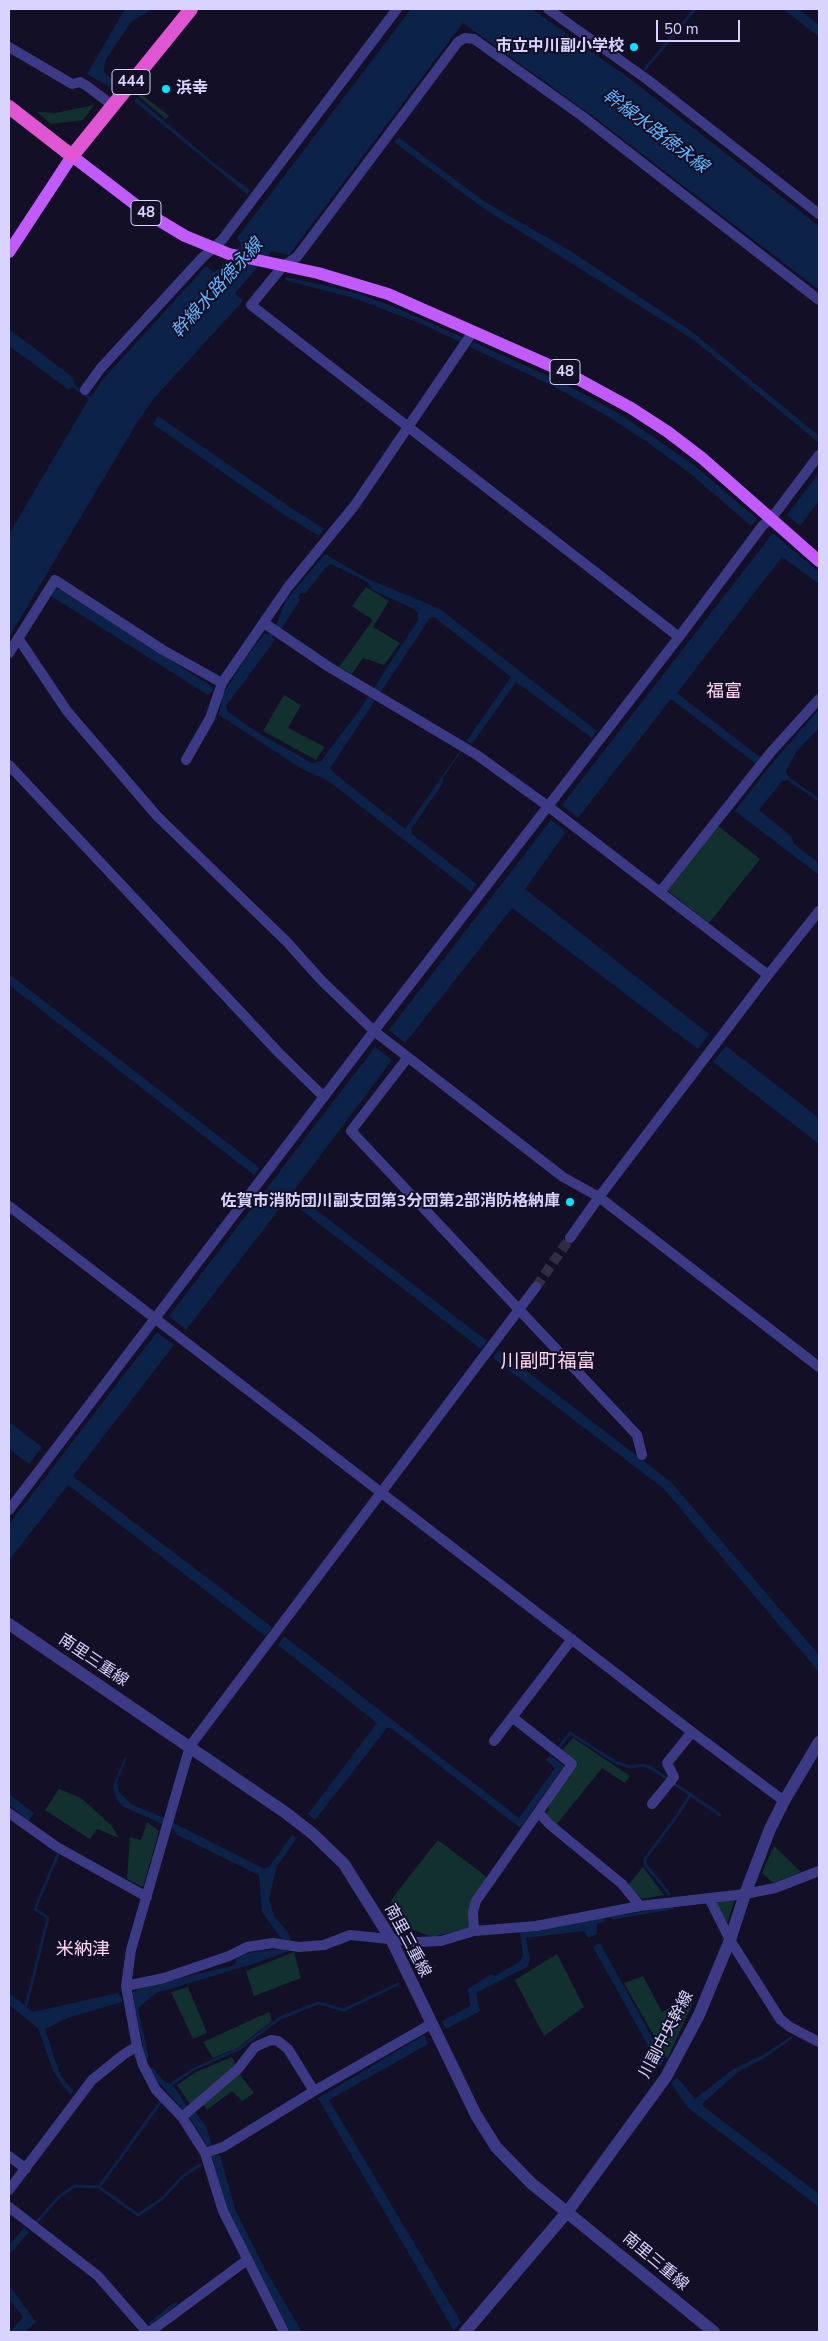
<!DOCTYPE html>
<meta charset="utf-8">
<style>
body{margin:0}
#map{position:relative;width:828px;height:2341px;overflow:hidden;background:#130f26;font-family:"Nunito Sans",sans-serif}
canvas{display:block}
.frame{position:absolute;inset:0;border:10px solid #d9d4ff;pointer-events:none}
.scale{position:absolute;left:656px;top:20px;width:84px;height:22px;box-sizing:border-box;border:2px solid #d9d4ff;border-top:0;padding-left:6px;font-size:15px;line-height:18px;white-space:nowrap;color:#d9d4ff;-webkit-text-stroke:4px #130f26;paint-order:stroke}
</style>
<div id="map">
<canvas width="828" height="2341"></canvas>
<div class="frame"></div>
<div class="scale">50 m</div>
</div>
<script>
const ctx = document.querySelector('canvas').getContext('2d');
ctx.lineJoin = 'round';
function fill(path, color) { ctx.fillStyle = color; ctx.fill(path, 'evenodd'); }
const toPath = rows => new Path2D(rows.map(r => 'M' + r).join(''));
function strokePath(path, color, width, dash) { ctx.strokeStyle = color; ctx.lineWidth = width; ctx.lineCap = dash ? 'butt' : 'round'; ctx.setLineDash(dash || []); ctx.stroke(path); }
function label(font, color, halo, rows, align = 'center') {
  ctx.font = font + ' "Nunito Sans","Noto Sans JP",sans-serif'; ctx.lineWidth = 4; ctx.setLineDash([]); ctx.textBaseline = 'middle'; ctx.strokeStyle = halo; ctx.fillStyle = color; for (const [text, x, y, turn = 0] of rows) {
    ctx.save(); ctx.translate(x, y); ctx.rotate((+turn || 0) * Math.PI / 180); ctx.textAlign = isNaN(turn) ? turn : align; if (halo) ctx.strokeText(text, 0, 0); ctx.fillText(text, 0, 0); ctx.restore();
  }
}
const green = toPath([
 [140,93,169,116,166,119,138,96],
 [94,105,83,120,51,124,37,112,56,113],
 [366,587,389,601,373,627,400,643,384,665,363,658,352,674,339,667,373,620,352,606],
 [284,695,301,705,288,728,325,747,316,760,263,731],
 [718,826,760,859,709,923,667,890],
 [573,1738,630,1776,625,1783,602,1768,556,1825,546,1816,552,1797,578,1764,562,1750],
 [59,1789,81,1798,111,1825,119,1838,97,1829,90,1839,45,1810],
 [147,1822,159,1831,143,1887,127,1879,130,1837,141,1840],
 [438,1840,488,1878,469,1907,469,1928,432,1937,402,1926,390,1903,397,1892],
 [774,1846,801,1872,773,1883,762,1873],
 [643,1867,664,1895,642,1899,628,1885],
 [735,1899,727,1923,716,1904,718,1901],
 [294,1952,301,1978,254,1996,246,1971],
 [557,1954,584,2007,544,2036,515,1980],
 [643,1976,662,2012,689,1998,692,2005,667,2059,624,1983],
 [188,1987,207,2033,193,2039,171,1992],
 [269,2012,272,2021,237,2048,213,2058,203,2042],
 [232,2057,236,2065,190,2104,177,2085,196,2072],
 [239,2073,254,2093,242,2101,232,2091,207,2110,202,2103]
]);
const water = toPath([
 [125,9,152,9,131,22,105,61,104,72,114,81,109,87,87,74],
 [411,9,532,9,633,81,819,226,819,290,594,117,463,23,289,255,272,251,235,293,243,301,155,397,138,421,9,637,9,534,87,402,104,378,206,266,214,273,241,245,237,238],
 [783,9,799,9,819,25,819,37],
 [137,98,214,163,250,190,247,194,134,101],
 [398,137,485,202,569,250,691,331,819,436,819,443,694,340,483,208,394,142],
 [286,277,353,292,392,306,464,338,460,342,424,325,357,299,285,280],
 [9,329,71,376,75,384,69,390,9,346],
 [473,342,563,383,620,414,695,466,757,519,751,526,692,475,650,444,609,417,553,386,470,347],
 [158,416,287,505,324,529,319,536,280,512,153,424],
 [819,473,819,501,800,526,787,515],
 [773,533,819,572,819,584,782,557,677,693,761,758,756,764,671,699,578,818,562,805],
 [325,554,366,578,440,609,597,731,592,738,516,682,472,744,468,742,467,740,511,677,434,617,430,618,330,768,334,773,405,829,460,751,461,752,443,778,442,785,411,829,412,834,477,884,471,892,327,780,302,769,219,715,222,696,243,662,264,634,269,634,276,625,286,600],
 [331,564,367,582,374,591,412,608,418,613,418,620,359,711,321,761,312,763,260,734,228,712,226,706,275,640,272,637,279,628,282,628,300,600,298,597,301,593,305,594,326,567],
 [57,588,213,687,212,691,208,695,51,596,52,591],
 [819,709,819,728,797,751,786,771,790,780,782,781,759,810,791,836,794,844,819,863,819,875,735,811,768,768],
 [551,820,566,832,525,889,709,1034,698,1049,512,908,405,1043,389,1030],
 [9,974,260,1168,254,1175,9,985],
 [726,1046,819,1118,819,1144,713,1062],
 [375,1047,392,1060,293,1192,487,1341,481,1349,287,1199,186,1330,169,1316],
 [157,1332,174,1345,73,1476,272,1627,265,1636,68,1485,9,1560,9,1524],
 [499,1350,671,1482,819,1655,819,1672,664,1489,493,1358],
 [9,1422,42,1447,29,1464,9,1449],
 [284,1636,519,1818,555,1768,546,1760,550,1755,564,1766,520,1828,391,1728,387,1728,315,1820,308,1814,377,1723,278,1645],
 [125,1757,127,1757,117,1782,119,1792,131,1804,164,1818,264,1869,269,1867,292,1835,297,1838,277,1866,269,1899,274,1916,291,1936,290,1941,283,1941,262,1912,259,1875,177,1835,173,1829,122,1806,116,1799,113,1786],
 [9,1794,34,1813,29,1821,9,1805],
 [604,1918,605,1921,597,1924,597,1934,588,1938,584,1931,526,1938,530,1961,527,1967,476,1993,480,2011,446,2029,442,2021,470,2006,468,1989,491,1974,495,1976,519,1962,523,1956,520,1932],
 [600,1943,664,2059,660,2067,593,1947],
 [288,1948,287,1952,253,1964,156,1993,137,2009,135,2007,133,1992,143,1987,235,1965,237,1957,245,1953],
 [9,1993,33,2012,118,1993,122,1999,122,2002,67,2018,45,2029,60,2075,74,2092,70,2095,54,2073,38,2028,9,2005],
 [424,2035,428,2044,329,2100,461,2322,454,2331,318,2098],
 [792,2036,794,2037,768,2056,738,2072,702,2104,703,2106,819,2194,819,2207,687,2107,671,2083,677,2077,695,2099,732,2070,763,2055],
 [152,2067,166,2083,172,2084,187,2106,183,2110,157,2080,150,2069],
 [194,2110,206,2127,212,2145,207,2146,188,2115],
 [220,2155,235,2209,265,2269,302,2332,291,2332,288,2328,227,2209,212,2156],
 [25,2227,29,2232,9,2255,9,2245],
 [9,2285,36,2322,25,2332,9,2332,23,2317,9,2299]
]);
const stream = toPath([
 [645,69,695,9],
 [71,384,92,400],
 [790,780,819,800],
 [560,1746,570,1733,615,1762,630,1767,643,1765,653,1769,720,1815],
 [669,1894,645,1864,645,1859,676,1817,691,1794],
 [613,1918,672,1908],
 [418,1974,435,1966],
 [26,2006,48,1918,35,1909,58,1854],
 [137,2009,147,2057],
 [172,2084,194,2069,239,2049,280,2018,318,2003,344,2010,398,1984],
 [99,2187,160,2103],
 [35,2224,59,2197,75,2186,99,2187,138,2215,162,2199,183,2176,200,2165],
 [150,2324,176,2303]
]);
const minorTunnel = toPath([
 [536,1287,570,1238]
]);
const minor = toPath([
 [548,9,648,80,819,214],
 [9,47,72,84,80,82,87,86,112,105],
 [85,390,100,369,202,258,222,240,397,9],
 [264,623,329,667,477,755,549,807,768,975],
 [679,637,763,525,771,519,819,455],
 [18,638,67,711,157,816,286,941,322,981,374,1031,563,1177,599,1197,819,1367],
 [9,653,55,580,163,650,222,683,210,718,186,760],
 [222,683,288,587,355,505,472,333],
 [9,765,279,1053,324,1097],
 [660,892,771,752,819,699],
 [408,1057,351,1131,637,1435,642,1455],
 [9,1206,692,1732,784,1801],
 [570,1238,599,1197,768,975,819,911],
 [9,1510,374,1031,679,637,251,305,283,266,297,257,458,42,465,38,474,39,582,116,819,300],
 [494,1741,572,1639],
 [652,1804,674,1777,667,1763,692,1732],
 [9,1813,57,1847,147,1897],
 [539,1813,549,1824,622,1884,640,1906],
 [709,1898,730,1940,780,2019,790,2027,819,2042],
 [474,1931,473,1912,476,1901,572,1764,512,1717],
 [126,1986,164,1978,229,1956,247,1947,273,1943,299,1947,324,1945,350,1935,418,1942,441,1941,474,1931,536,1926,640,1906,745,1894,775,1888,819,1871],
 [182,2117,238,2069,255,2047,271,2040,278,2041,288,2049,314,2091],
 [205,2153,223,2147,314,2091,431,2024],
 [9,2156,26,2169],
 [9,2190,92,2080,123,2055,137,2046],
 [9,2207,98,2276,146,2331,151,2331,247,2260],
 [284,2332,223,2211,205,2153,182,2117,156,2090,143,2065,137,2046,126,1986,131,1950,190,1746,536,1287]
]);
const tertiary = toPath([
 [9,1624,286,1813,313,1834,344,1864,391,1939,476,2115,496,2147,531,2183,714,2332],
 [465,2332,568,2211,666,2077,699,2015,730,1940,745,1894,770,1829,784,1801,819,1742]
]);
const primary = toPath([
 [9,252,72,156,145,212,185,236,229,254,318,273,388,294,567,373,631,408,668,432,702,458,819,561]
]);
const trunk = toPath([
 [9,107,72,156,191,9]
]);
const markers = [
 [634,47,5,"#00e5ff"],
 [166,89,5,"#00e5ff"],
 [570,1202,5,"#00e5ff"]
];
const shields = [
 [131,82,38],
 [146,213,30],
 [565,372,30]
];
const shieldNames = [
 ["444",131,82],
 ["48",146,213],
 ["48",565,372]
];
const poiNames = [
 ["市立中川副小学校",624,47],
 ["浜幸",176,89,"left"],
 ["佐賀市消防団川副支団第3分団第2部消防格納庫",560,1202]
];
const streetNames = [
 ["南里三重線",93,1661,34],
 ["南里三重線",407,1941,62],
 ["川副中央幹線",667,2035,-62],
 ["南里三重線",655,2262,40]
];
const waterNames = [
 ["幹線水路徳永線",655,132,37],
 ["幹線水路徳永線",218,289,-48]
];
const neighbourhoodNames = [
 ["福富",724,693],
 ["米納津",83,1951]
];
const quarterNames = [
 ["川副町福富",548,1362]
];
fill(green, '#12302f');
fill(water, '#0c2248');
strokePath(stream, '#0c2248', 3);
strokePath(minorTunnel, '#312d47', 10, [10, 5]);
strokePath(minor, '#3d3a85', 10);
strokePath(tertiary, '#3d3a85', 12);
strokePath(primary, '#c25bff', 12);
strokePath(trunk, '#e055d1', 14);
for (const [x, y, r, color] of markers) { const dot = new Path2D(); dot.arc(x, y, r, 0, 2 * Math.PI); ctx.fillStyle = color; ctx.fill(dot); strokePath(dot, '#130f26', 2); }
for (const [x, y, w] of shields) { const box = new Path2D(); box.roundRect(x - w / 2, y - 12.5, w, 25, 4); ctx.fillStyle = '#130f26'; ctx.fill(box); strokePath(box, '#d9d4ff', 1); }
label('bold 15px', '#d9d4ff', null, shieldNames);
label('bold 16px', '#d9d4ff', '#130f26', poiNames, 'right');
label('16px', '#d9d4ff', '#130f26', streetNames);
label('italic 18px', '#62b6ff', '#130f26', waterNames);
label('18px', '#ffd6f0', '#130f26', neighbourhoodNames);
label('19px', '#ffd6f0', '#130f26', quarterNames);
</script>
